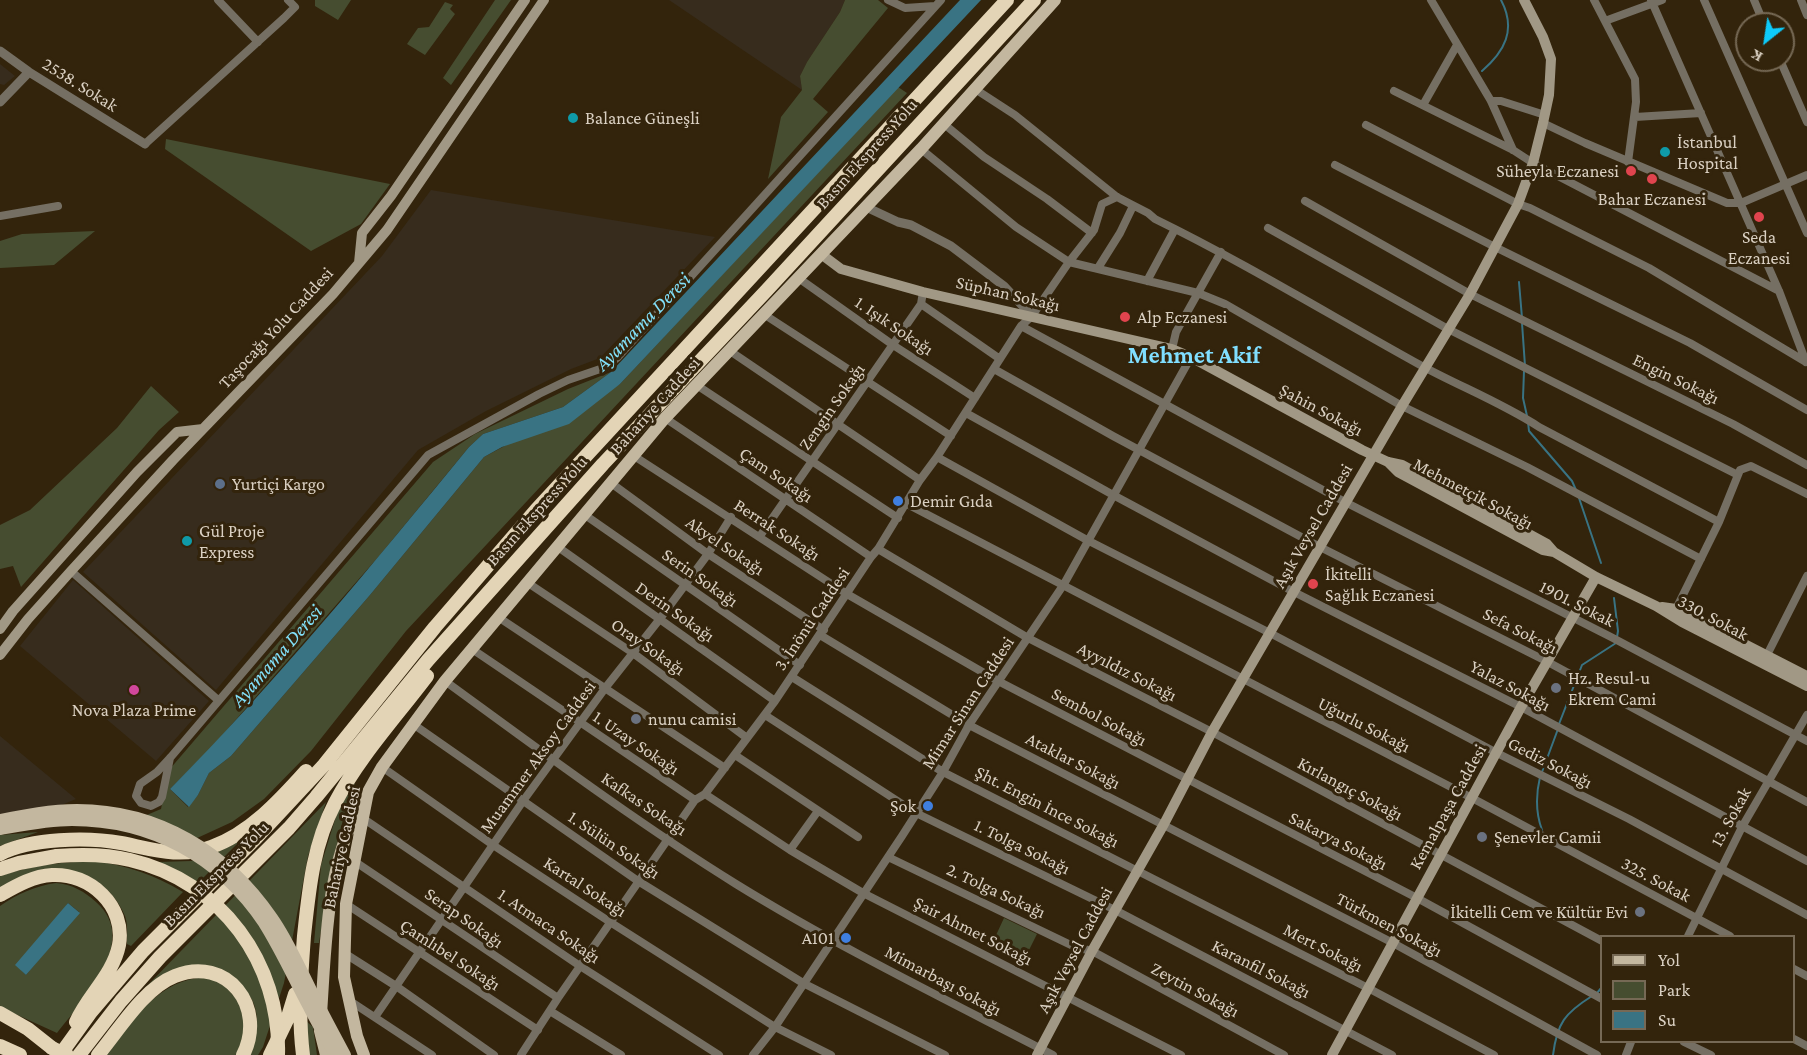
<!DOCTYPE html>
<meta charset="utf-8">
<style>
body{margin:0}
#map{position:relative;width:1807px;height:1055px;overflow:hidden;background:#33240c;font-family:"Crimson Pro",serif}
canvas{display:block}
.legend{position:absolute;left:1600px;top:935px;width:195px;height:108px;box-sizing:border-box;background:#33240c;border:2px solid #766955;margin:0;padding:8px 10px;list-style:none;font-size:18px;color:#dad0c2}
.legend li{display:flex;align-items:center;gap:12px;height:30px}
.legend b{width:30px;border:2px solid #766955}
.north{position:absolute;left:1735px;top:12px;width:60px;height:60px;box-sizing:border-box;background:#33240c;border:2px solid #766955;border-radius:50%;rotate:210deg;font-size:16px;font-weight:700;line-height:24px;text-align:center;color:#dad0c2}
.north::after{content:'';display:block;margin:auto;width:21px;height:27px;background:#0dcafa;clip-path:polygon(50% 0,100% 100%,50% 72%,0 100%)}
</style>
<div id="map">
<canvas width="1807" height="1055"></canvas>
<ul class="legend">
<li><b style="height:8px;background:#c3b79f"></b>Yol</li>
<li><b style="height:16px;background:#464d30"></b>Park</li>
<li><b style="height:16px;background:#397383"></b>Su</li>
</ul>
<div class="north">K</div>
</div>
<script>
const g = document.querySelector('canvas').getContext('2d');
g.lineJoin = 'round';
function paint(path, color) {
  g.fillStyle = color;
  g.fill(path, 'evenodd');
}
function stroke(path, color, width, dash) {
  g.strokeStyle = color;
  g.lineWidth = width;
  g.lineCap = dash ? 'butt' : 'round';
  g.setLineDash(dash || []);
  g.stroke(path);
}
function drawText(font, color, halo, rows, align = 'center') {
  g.font = font + ' "Crimson Pro",serif';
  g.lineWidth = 6;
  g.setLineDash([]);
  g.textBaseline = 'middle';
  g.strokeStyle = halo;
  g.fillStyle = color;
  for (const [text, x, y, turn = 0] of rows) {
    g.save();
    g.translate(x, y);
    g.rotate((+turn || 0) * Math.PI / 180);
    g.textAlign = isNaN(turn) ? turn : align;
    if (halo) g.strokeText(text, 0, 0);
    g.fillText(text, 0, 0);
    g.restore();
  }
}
paint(new Path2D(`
 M669,0H845L840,12L807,62L800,76L802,90Z
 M0,64L15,76L4,85L0,84Z
 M431,190L715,237L600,358L571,369L486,411L418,450L216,690L83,572L382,256Z
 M73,580L209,701L156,761L20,646Z
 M0,736L76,799L59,806L0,816Z`), '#372c1d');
paint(new Path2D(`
 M315,0H351L338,20L315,6Z
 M495,0H511L451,85L443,78Z
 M845,0H878L888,8L813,99L828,112L768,179L781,117L802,90L800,76L807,62L840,12Z
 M445,2L453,5L450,9L455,14L425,55L407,44L418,28L429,27Z
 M898,87L907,93L406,631L311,751L264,799L232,822L195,839L142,817L161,809L169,770L433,462L475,434L568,389L611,372L563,407L483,434L469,447L379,556L212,747L170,789L188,807L198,795L209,773L231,756L370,595L484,457L620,384Z
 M166,139L390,184L361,224L311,251L165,149Z
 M95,231L54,265L0,268V241L22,234Z
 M151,386L179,412L159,430L21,587L13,566L0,569V525L30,510L117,428Z
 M354,783L357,789L343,820L331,867L319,943H314L321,865L338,810Z
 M326,802L308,856L284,983L263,1047L258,1055H249C258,1037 262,1009 247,993C238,983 223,976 212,968L145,992L144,989Z
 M38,832L0,846V835Z
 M240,841L198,883L157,862L191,861L211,855Z
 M95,861C128,866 155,875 183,892L131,946L127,944C127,935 128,924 125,916C111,882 75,862 38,872C25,875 12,883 0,888V876C32,865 62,862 95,861Z
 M56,883C72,884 85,892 96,902C141,941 82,1001 57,1033L0,1007V906C17,894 35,886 56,883ZM68,903L79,912L26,975L21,970Z
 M1004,918L1037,934L1023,962L991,946Z
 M208,977C242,991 254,1023 236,1055H103C133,1021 158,978 208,977Z
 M305,1020L313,1027L317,1055H309Z`), '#464d30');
paint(new Path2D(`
 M960,0H981L620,384L569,424L502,447L484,457L370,595L231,756L209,773L198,795L189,807L170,789C276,682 373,564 469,447L483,434L563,407L611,372Z
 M68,903L80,913L26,975L15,965Z`), '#397383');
stroke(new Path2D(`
 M1482,71C1504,52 1517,30 1501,0
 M1519,282L1522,318
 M1522,323L1525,366
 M1524,371L1523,398L1527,416
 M1528,422L1529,431L1572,481L1576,490
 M1579,498L1601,563
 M1559,724L1582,665L1616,643L1618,631L1614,598
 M1542,772L1558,729
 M1540,777C1536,794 1536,814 1542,830
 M1597,993L1602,987
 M1553,1055C1557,1023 1565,1013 1592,996`), '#397383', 2);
stroke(new Path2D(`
 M218,0L258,42
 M888,0L905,8L935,6
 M1431,0L1491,101L1513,150
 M1594,0L1635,79L1636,102L1628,162
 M1651,0L1779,291L1806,362
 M1704,0L1807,233
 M1754,0L1764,24
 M1801,0L1807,15
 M1605,21L1662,0
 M1780,60L1807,122
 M975,89L1015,115L1117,197L1148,213L1155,219C1247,264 1333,317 1422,366C1461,387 1502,403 1539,427L1719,522
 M1394,91L1513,150L1533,163L1779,291
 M1491,101H1501L1545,115
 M1423,105L1457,45
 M1635,117L1701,113
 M1543,123L1585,143L1727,203H1741L1807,175
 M944,124L984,157L1047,199L1092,233
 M1366,125L1518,204L1530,208L1649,268L1806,362
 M145,144L284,18L295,7L288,0
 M921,149L1016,227L1069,262L1198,293L1225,304L1402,406L1527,467L1701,559
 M1335,165L1495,247L1690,343L1807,410
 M1305,201L1470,294L1733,424L1807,465
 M0,216L58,206
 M1268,228L1448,329L1738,475
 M1098,268L1120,233L1133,206
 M797,277L893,345L975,398
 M1147,281L1175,229
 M921,304L1000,359
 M765,315L951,436
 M1021,326L1345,502L1611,637L1807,741
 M1172,349L1176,332L1221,252
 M730,351L920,480
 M994,369L1113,436L1320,547L1546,661L1807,802
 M695,384L898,518
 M966,413L1115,496L1294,592L1521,707L1807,861
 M665,418L871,557
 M634,456L847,594L998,681L1417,898L1602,999
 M937,457L1087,540L1270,633L1497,753L1629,819L1807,915
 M611,483L708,554L824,630
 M907,504L1472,798L1730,936
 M585,515L800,665
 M760,536L921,304L923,292
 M558,547L775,701
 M878,549L1028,638L1212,732L1602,941
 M71,571L218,700
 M528,583L633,653L747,738
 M1676,609L1719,522L1740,470L1751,466L1807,494
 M498,617L725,768
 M820,635L969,725L1393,943L1597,1055
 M472,649L695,800
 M1767,655L1807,576
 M792,677L943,772L1368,988L1494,1055
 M445,681C541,751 636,822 736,884C838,947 947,1000 1053,1055
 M765,715L916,813L1115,910L1392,1055
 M413,724L638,881L803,983L945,1055
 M735,755L858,837
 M170,758L162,797L159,802L151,806L141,803L136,796L140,784L157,772L170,758L428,455L539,394L568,380L606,367L617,358L941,0
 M382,767L493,845L610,922L775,1027L831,1055
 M705,794L790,850L863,893L1181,1055
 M364,819L580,966L719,1055
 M790,850L818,811
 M888,857L1075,947L1092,951L1284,1055
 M354,861L558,998
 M346,904L538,1030
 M1688,936L1742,827L1807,715
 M344,953L396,986L494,1055
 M1794,969L1807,976
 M350,1001L432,1055
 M550,1011L621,1055
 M375,1017L523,801L606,687L659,620L708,554L731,517
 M1794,1039L1807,1046
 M1684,1042L1711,1055
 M521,1055L558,998L695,800L705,794L775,701L871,557L878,549L920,480L937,457L1021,326L1032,316L1069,262L1094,230L1102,204L1117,197
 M753,1055L775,1027L902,836L943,772L969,725L1064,584L1191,357
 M1626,1055L1631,1042`), '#756f63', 8);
stroke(new Path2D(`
 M0,51L29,72L145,144
 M0,102L29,72
 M866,207L898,222L911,225L951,246L1004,286L1032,316`), '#756f63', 9);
stroke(new Path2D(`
 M821,254L841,269L923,292L1172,349L1191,357L1362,450L1388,462L1402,465L1547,544L1554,552
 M359,263L362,233L391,196L525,0
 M1388,462L1398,472L1543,550L1554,552L1596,577L1656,606L1682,622L1807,686
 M1662,607L1676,609L1807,676
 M0,629L13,611L137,472L177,432L203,429
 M0,655L28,619L71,571L173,460L333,294L387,230L544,0
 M1037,1055L1092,951L1164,824L1212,732L1402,406L1470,294L1518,204L1533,163L1543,123L1549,95L1551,59L1543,37L1524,0
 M1332,1055L1521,707L1596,577`), '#a19885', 10);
stroke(new Path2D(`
 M321,1014C326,943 326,856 366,796
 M320,1031L326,1055
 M364,1055L357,1036L344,977L346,904L368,792L382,767L445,681L665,418L921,149L1055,0`), '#c3b79f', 12);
stroke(new Path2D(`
 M0,854C30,838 88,837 121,843C152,849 180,859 211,847C249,834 280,800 306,771
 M0,869L19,863L57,856
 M0,895C16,886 33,876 52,875C90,873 126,906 119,945C113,975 88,995 76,1022
 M0,1013L28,1029L52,1048
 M0,1046L20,1055
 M60,1055L91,1012L143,951L257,837L324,765L435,627L536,510L1007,0
 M79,1055L121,1001L160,957L289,828L316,797L428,660L603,464L766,291L1034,0
 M98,1055C119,1030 144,988 175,976C227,955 267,1007 243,1055
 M270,1055L287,1020L295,994
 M303,1055C298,1015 301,976 304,936C309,889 313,845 335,803C359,757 396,717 427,676`), '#e3d4b6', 14);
stroke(new Path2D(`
 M0,820C25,815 51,810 77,810C158,810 227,852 272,918C286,938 296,960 307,982C319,1007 332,1031 345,1055
 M0,829C23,825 48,820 72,820C151,820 220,857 264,923C281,950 294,979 309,1007C317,1023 327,1039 335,1055`), '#c3b79f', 12);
stroke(new Path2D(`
 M57,856C82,854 106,854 130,860C221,881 281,963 278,1055
 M52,1048L67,1055`), '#e3d4b6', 14);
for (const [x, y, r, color] of [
 [573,118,6,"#0f9aa8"],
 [1665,152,6,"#0f9aa8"],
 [1631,171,6,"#e0444e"],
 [1652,179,6,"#e0444e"],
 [1759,217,6,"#e0444e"],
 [1125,317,6,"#e0444e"],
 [220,484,6,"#5c6f8a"],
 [898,501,6,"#3f7fe0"],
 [187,541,6,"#0f9aa8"],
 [1313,584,6,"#e0444e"],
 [1556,688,6,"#6b7280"],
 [134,690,6,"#d1479c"],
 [636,719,6,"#6b7280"],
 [928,806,6,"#3f7fe0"],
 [1482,837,6,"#6b7280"],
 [1640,912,6,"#6b7280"],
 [846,938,6,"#3f7fe0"]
]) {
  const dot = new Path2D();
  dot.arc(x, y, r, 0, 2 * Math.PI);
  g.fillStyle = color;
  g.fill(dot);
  stroke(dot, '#33240c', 2);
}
drawText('18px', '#dad0c2', '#33240c', [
 ["2538. Sokak",80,85,32],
 ["Basın Ekspress Yolu",867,154,-48],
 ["Süphan Sokağı",1008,294,13],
 ["1. Işık Sokağı",894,326,34],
 ["Taşocağı Yolu Caddesi",276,328,-47],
 ["Engin Sokağı",1676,379,26],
 ["Bahariye Caddesi",655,406,-48],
 ["Zengin Sokağı",832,407,-55],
 ["Şahin Sokağı",1321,410,28],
 ["Çam Sokağı",776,475,34],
 ["Mehmetçik Sokağı",1473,494,28],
 ["Basın Ekspress Yolu",537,511,-48],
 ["Aşık Veysel Caddesi",1313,526,-60],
 ["Berrak Sokağı",777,530,33],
 ["Akyel Sokağı",725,546,34],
 ["Serin Sokağı",700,578,35],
 ["1901. Sokak",1577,604,27],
 ["Derin Sokağı",675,612,35],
 ["330. Sokak",1713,618,28],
 ["3. İnönü Caddesi",812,619,-56],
 ["Sefa Sokağı",1520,631,27],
 ["Oray Sokağı",648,647,35],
 ["Ayyıldız Sokağı",1127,672,27],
 ["Yalaz Sokağı",1510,686,28],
 ["Mimar Sinan Caddesi",968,703,-57],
 ["Sembol Sokağı",1099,717,28],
 ["Uğurlu Sokağı",1364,725,27],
 ["1. Uzay Sokağı",636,743,34],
 ["Muammer Aksoy Caddesi",538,757,-54],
 ["Ataklar Sokağı",1073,761,27],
 ["Gediz Sokağı",1550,763,27],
 ["Kırlangıç Sokağı",1350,789,28],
 ["Kafkas Sokağı",644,804,34],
 ["Şht. Engin İnce Sokağı",1047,807,27],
 ["Kemalpaşa Caddesi",1448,807,-61],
 ["13. Sokak",1731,817,-61],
 ["Sakarya Sokağı",1338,841,27],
 ["1. Sülün Sokağı",614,845,34],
 ["Bahariye Caddesi",342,847,-78],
 ["1. Tolga Sokağı",1022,847,26],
 ["Basın Ekspress Yolu",216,874,-45],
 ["325. Sokak",1656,880,28],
 ["Kartal Sokağı",585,887,33],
 ["2. Tolga Sokağı",996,891,25],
 ["Serap Sokağı",464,918,35],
 ["Türkmen Sokağı",1389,925,28],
 ["1. Atmaca Sokağı",549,926,34],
 ["Şair Ahmet Sokağı",973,931,27],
 ["Mert Sokağı",1323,948,27],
 ["Aşık Veysel Caddesi",1075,950,-62],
 ["Çamlıbel Sokağı",450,955,33],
 ["Karanfil Sokağı",1261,969,27],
 ["Mimarbaşı Sokağı",943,981,28],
 ["Zeytin Sokağı",1195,990,28]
]);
drawText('18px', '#dad0c2', '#33240c', [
 ["Balance Güneşli",585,118],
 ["İstanbul",1677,142],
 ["Hospital",1677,163],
 ["Süheyla Eczanesi",1619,171,"right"],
 ["Bahar Eczanesi",1652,199,"center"],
 ["Seda",1759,237,"center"],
 ["Eczanesi",1759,258,"center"],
 ["Alp Eczanesi",1137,317],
 ["Yurtiçi Kargo",232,484],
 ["Demir Gıda",910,501],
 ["Gül Proje",199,531],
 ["Express",199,552],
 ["İkitelli",1325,574],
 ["Sağlık Eczanesi",1325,595],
 ["Hz. Resul-u",1568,678],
 ["Ekrem Cami",1568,699],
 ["Nova Plaza Prime",134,710,"center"],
 ["nunu camisi",648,719],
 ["Şok",916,806,"right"],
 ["Şenevler Camii",1494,837],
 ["İkitelli Cem ve Kültür Evi",1628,912,"right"],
 ["A101",834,938,"right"]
], 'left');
drawText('italic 20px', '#82e0f9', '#33240c', [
 ["Ayamama Deresi",643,322,-46],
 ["Ayamama Deresi",277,656,-49]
]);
drawText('bold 24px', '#80deff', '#33240c', [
 ["Mehmet Akif",1194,356]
]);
</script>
